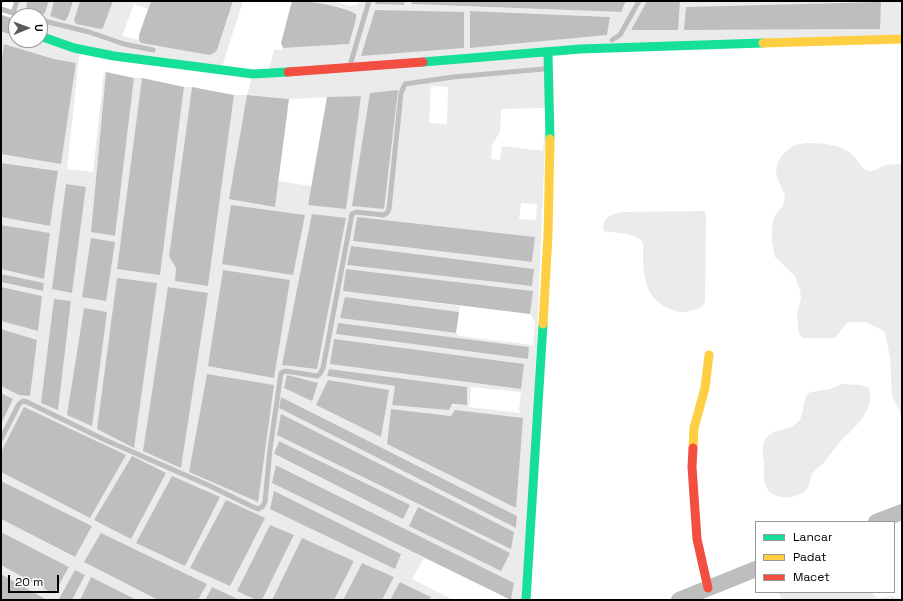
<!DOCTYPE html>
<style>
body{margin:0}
#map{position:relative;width:903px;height:601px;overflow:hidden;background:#fff;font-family:"Space Grotesk",sans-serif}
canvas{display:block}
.frame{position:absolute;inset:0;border:2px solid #000;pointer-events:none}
.legend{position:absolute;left:755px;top:521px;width:140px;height:72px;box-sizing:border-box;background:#fff;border:1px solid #999;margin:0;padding:5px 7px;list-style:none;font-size:12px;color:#000}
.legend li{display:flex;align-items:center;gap:8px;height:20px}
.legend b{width:20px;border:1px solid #999}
.north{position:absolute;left:8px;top:8px;width:40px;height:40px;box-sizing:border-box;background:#fff;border:1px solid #999;border-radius:50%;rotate:89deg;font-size:11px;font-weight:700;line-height:16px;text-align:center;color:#000}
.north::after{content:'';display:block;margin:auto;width:14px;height:18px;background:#595959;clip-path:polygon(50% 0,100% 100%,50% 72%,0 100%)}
.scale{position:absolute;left:8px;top:575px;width:51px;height:18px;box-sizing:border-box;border:2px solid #000;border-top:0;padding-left:5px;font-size:12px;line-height:14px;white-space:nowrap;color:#000;-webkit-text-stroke:3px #fff;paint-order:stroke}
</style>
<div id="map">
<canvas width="903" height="601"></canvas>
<div class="frame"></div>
<ul class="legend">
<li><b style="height:5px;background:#16e098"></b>Lancar</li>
<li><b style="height:5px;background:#ffcf43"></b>Padat</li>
<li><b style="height:5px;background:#f24e42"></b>Macet</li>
</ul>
<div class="north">U</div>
<div class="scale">20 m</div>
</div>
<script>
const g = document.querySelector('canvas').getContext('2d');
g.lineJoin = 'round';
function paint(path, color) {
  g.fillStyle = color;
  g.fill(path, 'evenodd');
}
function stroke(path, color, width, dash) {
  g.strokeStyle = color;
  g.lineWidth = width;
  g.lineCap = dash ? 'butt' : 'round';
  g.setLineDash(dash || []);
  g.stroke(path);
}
paint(new Path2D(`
 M17,1H28L26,6L29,12L40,15L45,13L49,1H54L50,14H69L73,1H80L74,20L104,25L113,1H151L148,9L134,4L122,36L139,40L141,43L209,55L217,50L233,1H243L221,70L80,49L67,169L93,172L104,71L106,72L91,232L115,236L134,78H142L117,269L160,274L184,87H192L169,256L176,268L208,286L234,95H247L253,74L268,73L274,50H280L283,48L349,44L356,14L348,11L308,1H334L350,6L358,4V1H376L375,4L404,5L405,1H411V4L621,12L626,1H647L631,30H677L680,1H902V35L549,47L526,600H511L514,583L277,465L272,483L424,558L412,579L453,600H430L431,597L401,582L390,600H382L394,577L362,563L343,600H334L354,561L302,538L272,600H262L294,536L270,525L237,591L256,600H240L212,587L205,600H198L207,584L84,562L158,600H137L91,577L80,600H72L85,575L59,599L61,600H47L1,574V565L54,594L69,567L1,532V519L74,557L92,526L1,481V472L90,518L25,407L1,452V424L13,399L1,393V386L19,395L37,340L1,329V321L38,331L42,296L1,287V282L42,291L44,284L1,274V269L44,279L50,234L1,225V217L50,226L58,171L1,163V154L61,163L76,63L54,59L5,44L1,66V23L16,28V40H40V16H23L13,13ZM686,7L880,29L685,30ZM471,11L610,17L607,35L470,48ZM431,86L448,87L447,124L429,123ZM247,95L289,99L361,96L308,205L311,186L278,181L275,206ZM546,108L543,151L502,146L500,160L491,159L492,145L500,132L501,109ZM67,184L86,188L72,292ZM521,203L537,204L536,220L519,219ZM357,218L535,237L532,262L353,241ZM351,246L533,269L532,285L347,265ZM346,269L533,291L530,314L535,321L533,345L459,336L456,333L341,318L345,297L459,312L460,306L344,291ZM168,287L208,294L181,468ZM54,299L71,302L58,410ZM338,324L529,347L528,359L336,334ZM329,369L467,387V405L392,404L395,386L328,376ZM207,374L258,502L190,472ZM471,387L521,392L519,410L520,413L469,407ZM281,397L517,516L516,528L279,408ZM391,409L451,416L516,508L387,444ZM279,441L410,505L403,519L274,455Z
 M805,143C821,143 841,144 853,155C858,160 861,169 868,171C875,172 880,167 886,165C891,164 897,164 902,164V416L892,396L890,357L885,333L882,330L865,322H851L846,324L835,338H803L799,334L797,314L801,299L800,290L795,276L775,257L772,242V228L774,217L783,206L785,196L776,175L777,164L783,154L794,145Z
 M704,211L706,215V223L705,301L703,306C691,313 680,314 668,308C646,298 644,279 643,257C643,250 645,244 640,239C633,233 614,233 604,231C601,219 611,214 621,212Z
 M841,384L861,385L869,388C875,410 857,425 843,439C836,445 832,453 826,460C822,465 817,468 813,473C809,479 811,487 804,492C794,499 773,501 766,487C763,480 764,471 764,463C763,457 762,448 764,442C770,428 786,431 795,425C805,418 802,404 807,394L811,392L830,389Z
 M778,592H873L875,597C886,600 889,592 902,600H782Z`), '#ebebeb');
paint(new Path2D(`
 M28,1H49L45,13L40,15L29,12L26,6Z
 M54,1H73L69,14L65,21L50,16Z
 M80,1H113L103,28L101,29L76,24L74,20Z
 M151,1H233L217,50L214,53L209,55L141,43L139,40V35Z
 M292,1C312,1 338,5 356,14V19L349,44L283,48L281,43Z
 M376,1H405L404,5L375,4Z
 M412,1H626L621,12L411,4Z
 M647,1H680L678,30H631Z
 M881,2L880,29L684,30L686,7Z
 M375,10L464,12V48L361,56Z
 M470,11L610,17L607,35L470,48Z
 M4,44L54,59L76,63L61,164L1,154V66Z
 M106,72L134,78L115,236L91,232Z
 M142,78L184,87L160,275L117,269Z
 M192,87L234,95L208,286L175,281L176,268L169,256Z
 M398,90L384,209L352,206L370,93Z
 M247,95L289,99L275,207L229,199Z
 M361,96L346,209L308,205L327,97Z
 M1,163L58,171L50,226L1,217Z
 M66,184L86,187L72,293L52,289Z
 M231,205L305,215L293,275L222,264Z
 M312,214L346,218L317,369L282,365Z
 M357,217L535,237L532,262L353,241Z
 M1,225L50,233L44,279L1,269Z
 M91,238L115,242L106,301L82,297Z
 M351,246L534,269L532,286L347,265Z
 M346,269L533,291L530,314L343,291Z
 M223,270L290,280L274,378L208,366Z
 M1,274L44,283L43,291L1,282Z
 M117,278L157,283L134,448L97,429Z
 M1,287L42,296L38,331L1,321Z
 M168,287L208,293L181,468L143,451Z
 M345,297L459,312L456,333L340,318Z
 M54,299L71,301L58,410L41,403Z
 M84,308L107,312L92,426L67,415Z
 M338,323L529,347L528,359L336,334Z
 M1,329L37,340L30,396L19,395L1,386Z
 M334,339L524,364L521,389L330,364Z
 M329,369L467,387V405L452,404L449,410L392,405L395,386L327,376Z
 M207,374L274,385L258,502L189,472Z
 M287,375L318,383L312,401L284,388Z
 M328,380L389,390L381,437L316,405Z
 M1,393L13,399L1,424Z
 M281,397L517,516L516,528L279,408Z
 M24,407L126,455L90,518L1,472V452Z
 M391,409L451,416L455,410L523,418L516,508L387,444Z
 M281,414L514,532L511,549L277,435Z
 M279,441L410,505L403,519L274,454Z
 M132,456L166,473L131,539L94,520Z
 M276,465L514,583L511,600L272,483Z
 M172,476L220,497L185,566L136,543Z
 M1,481L92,526L75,557L1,519Z
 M274,491L401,554L395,569L270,509Z
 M226,500L265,518L230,586L190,568Z
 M418,507L510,553L501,571L409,526Z
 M270,525L294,535L262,600H256L237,591Z
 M1,532L69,567L54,594L1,565Z
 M101,533L207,584L198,600H158L84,562Z
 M302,538L354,561L334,600H272Z
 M362,563L394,577L382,600H343Z
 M75,570L85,575L72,600L59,599Z
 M1,574L47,600H1Z
 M91,577L137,600H80Z
 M400,582L431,597L430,600H390Z
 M212,587L240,600H205Z`), '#bebebe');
stroke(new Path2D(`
 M1,9L23,16
 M13,13L17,1
 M40,20L89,32L124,44L153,50
 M612,40L620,35L639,1
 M351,62L369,1
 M1,439L19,404L23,401L27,402L103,439L210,486L251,506L258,509L262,507L265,502L270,449L281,373L285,371L317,376L320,374L323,368L352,214L356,212L383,215L387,213L389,209L401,93L405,84L453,77L544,69`), '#bebebe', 5);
stroke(new Path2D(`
 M1,23L16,28
 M876,522L902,512
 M679,600L756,569`), '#bebebe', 16);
stroke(new Path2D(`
 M40,36L74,48L114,56L253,74L288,72
 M548,52L550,139
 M423,62L580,49L763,43
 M526,600L543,324`), '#16e098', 9);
stroke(new Path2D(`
 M763,43L902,39
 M543,324L548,235L550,139
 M693,448L694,428L705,388L709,355`), '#ffcf43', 9);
stroke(new Path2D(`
 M288,72L423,62
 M693,448L692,467L697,539L708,588`), '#f24e42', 9);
</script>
